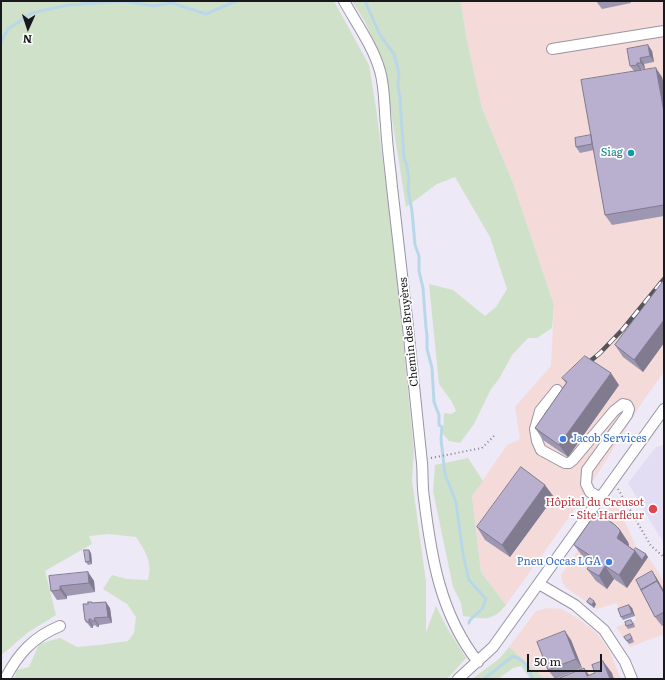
<!DOCTYPE html>
<meta charset="utf-8">
<style>
body{margin:0}
#map{position:relative;width:665px;height:680px;overflow:hidden;background:#ede9f7;font-family:Literata,serif}
canvas{display:block}
.frame{position:absolute;inset:0;border:2px solid #19181d;pointer-events:none}
.north{position:absolute;left:8px;top:8px;width:40px;height:40px;-webkit-text-stroke:3px #fff;paint-order:stroke;rotate:183deg;font-size:11px;font-weight:700;line-height:16px;text-align:center;color:#19181d}
.north::after{content:'';display:block;margin:auto;width:14px;height:18px;background:#19181d;clip-path:polygon(50% 0,100% 100%,50% 72%,0 100%)}
.scale{position:absolute;left:527px;top:654px;width:75px;height:18px;box-sizing:border-box;border:2px solid #19181d;border-top:0;padding-left:5px;font-size:12px;line-height:14px;white-space:nowrap;color:#19181d;-webkit-text-stroke:3px #fff;paint-order:stroke}
</style>
<div id="map">
<canvas width="665" height="680"></canvas>
<div class="frame"></div>
<div class="north">N</div>
<div class="scale">50 m</div>
</div>
<script>
const g = document.querySelector('canvas').getContext('2d');
g.lineJoin = 'round';
function paint(path, color) {
  g.fillStyle = color;
  g.fill(path, 'evenodd');
}
function stroke(path, color, width, dash) {
  g.strokeStyle = color;
  g.lineWidth = width;
  g.lineCap = dash ? 'butt' : 'round';
  g.setLineDash(dash || []);
  g.stroke(path);
}
function drawText(font, color, halo, rows, align = 'center') {
  g.font = font + ' Literata,serif';
  g.lineWidth = 3.5;
  g.setLineDash([]);
  g.textBaseline = 'middle';
  g.strokeStyle = halo;
  g.fillStyle = color;
  for (const [text, x, y, turn = 0] of rows) {
    g.save();
    g.translate(x, y);
    g.rotate((+turn || 0) * Math.PI / 180);
    g.textAlign = isNaN(turn) ? turn : align;
    if (halo) g.strokeText(text, 0, 0);
    g.fillText(text, 0, 0);
    g.restore();
  }
}
paint(new Path2D(`
 M461,1H664V372L643,401L580,502L506,605L481,572L472,496L507,445L520,439L515,407L551,366L554,305L513,183L482,108L466,36Z
 M614,498L638,551L648,557L655,567L664,582V634L630,647L616,627L636,620L635,616L623,620L617,603L597,609L566,588L562,581L561,575Z
 M547,608L562,609L579,619L598,634L610,652L621,679H545L509,647L536,611Z`), '#f5dada');
paint(new Path2D(`
 M664,445V542L658,534L628,483L656,447Z`), '#e3ddf3');
paint(new Path2D(`
 M1,1H334L369,65L376,108L393,239L414,451L412,480L426,582V632L436,606L446,626L466,658L447,679H14L17,670L29,667L39,644L60,638L77,647L98,645L128,641L134,633L136,617L127,604L103,589L112,575L127,579L148,580C153,562 145,551 136,537L109,534L89,536L92,544L45,571L56,615L27,633L10,648L1,655Z
 M352,1H461L466,36L482,108L513,183L554,305L552,328L537,338H528L512,355L499,379L491,389L474,424L460,443L449,441L443,434L444,413L451,414L456,411L452,402L439,384L429,284L453,290L485,316L496,307L507,289L490,237L455,177L437,184L406,207L383,61L364,20Z
 M468,458L483,481L472,496L481,572L506,605C493,622 483,619 463,616L461,603L453,587L433,491L435,465Z
 M509,647L545,679H530L521,666L513,668L498,679H472L500,658Z`), '#d0e1ca');
stroke(new Path2D(`
 M365,1L380,35L394,54L399,73L398,85L400,99L404,158L407,166L409,179L408,189L412,211L415,245L419,256V271L423,288L426,328L427,335V349L432,368L434,402L439,415V425L442,427L441,439L445,474L456,502L463,554L469,580L486,599L482,609L470,620L469,623
 M1,42L8,29L32,13L68,5L126,1L153,6L172,3L206,14L236,1
 M484,679L513,656C525,660 529,668 533,679`), '#b8d8ea', 3);
const minor = new Path2D(`
 M344,1C356,23 373,46 380,71C385,88 384,107 386,125C387,146 390,166 392,187C403,279 413,371 422,463C423,475 422,486 424,498C431,556 440,614 478,662
 M552,49L664,31
 M557,390L540,411L535,429L537,441L541,450L565,463H569L573,460L614,411L623,404L627,405L629,409L627,415L587,470L586,484L590,492L601,498
 M539,584L575,605L604,630L625,662L632,679
 M5,679C18,654 33,637 60,626
 M458,679L493,647L664,409`);
stroke(minor, '#9995a2', 12);
stroke(new Path2D(`
 M431,458L482,448L496,434
 M618,489L651,546L664,557`), '#83808a', 2, [1, 3]);
stroke(minor, '#fff', 10);
const rail = new Path2D(`
 M582,368L600,353L623,329L664,279`);
stroke(rail, '#57555c', 4.5);
stroke(rail, '#fff', 3, [9]);
paint(new Path2D(`
 M596,1H630L631,3L602,9Z
 M648,45L652,51L654,62L644,64L645,69H641V70L662,77L664,86V216L612,225L605,215L594,150L580,153L576,147L591,135L634,71L630,66Z
 M664,280V343L643,372L623,357L615,345Z
 M562,378L619,385L568,457L543,440L535,428L566,383Z
 M554,497L510,557L485,540L477,527Z
 M620,530L628,542L629,545L628,546L634,550L648,557L627,588L614,579L607,589L596,581L587,569L591,563L583,557L574,545Z
 M91,553L92,564L88,565L86,562Z
 M88,572L94,581L95,592L67,596V599L57,600L51,591Z
 M656,577L664,591V625L662,626L655,617L641,590Z
 M587,602L596,604L594,608L590,605Z
 M93,603L110,608L112,623L99,625V627H97L95,625L93,626V628H91L85,620Z
 M629,605L632,608L635,616L623,620L621,617Z
 M634,623L635,627L628,629L626,626Z
 M624,637H632L634,642L629,644Z
 M571,640L582,668L555,679L548,670Z`), '#9e97b1');
paint(new Path2D(`
 M648,45L652,51L654,62L650,56Z
 M640,58L644,64L645,69L641,63Z
 M637,63L641,69V71L637,65Z
 M656,68L662,77L664,86V112Z
 M664,320V343L643,372L634,360Z
 M611,373L619,385L568,457L559,445Z
 M545,485L554,497L510,557L502,545Z
 M620,530L628,542L629,545L625,550L617,538Z
 M89,550L91,553L92,564L90,561Z
 M635,551L646,554L648,557L627,588L619,575Z
 M605,566L614,579L607,589L599,576Z
 M652,571L656,577L664,591V593Z
 M88,572L94,581L95,592L89,583Z
 M60,586L67,596V599L60,590Z
 M594,601L596,604L594,608L592,605Z
 M106,602L110,608L112,623L108,617Z
 M629,605L632,608L635,616L632,613Z
 M94,618L99,625V627L95,621Z
 M89,619L93,626V628L89,622Z
 M565,631L571,640L582,668L576,659Z
 M603,661L612,673L614,679H610Z
 M584,668L592,679L587,676Z`), '#817b90');
const building = new Path2D(`
 M648,45L650,56L640,58L641,63H637V65L630,66L627,49Z
 M656,68L664,112V205L605,215L581,80Z
 M591,135L592,144L576,147L575,138Z
 M664,280V320L634,360L615,345Z
 M585,356L611,373L559,445L535,428L567,382L562,378Z
 M521,467L545,485L502,545L477,527Z
 M597,512L615,525L620,530V532L617,538L635,551L619,575L605,566L599,576L587,569L594,558L574,545Z
 M636,548L646,554L642,560L634,550Z
 M84,550H89L90,561L86,562Z
 M652,571L659,584L657,581L641,590L636,580Z
 M88,572L89,583L60,586V590L51,591L49,576Z
 M657,581L664,593V612L655,617L641,590Z
 M590,598L594,601L592,605L587,602Z
 M88,602H92V603L106,602L108,617L94,618L95,621H92L91,619H89V622H86V620H85L83,604H88Z
 M629,605L632,613L621,617L618,609Z
 M631,620L633,624L626,626L625,622Z
 M565,631L576,659L548,670L537,642Z
 M630,634L632,638L627,641L624,637Z
 M603,661L610,679H557L584,668L587,676L595,673L592,665Z`);
paint(building, '#b8b0ce');
stroke(building, '#817b90', 1);
for (const [x, y, r, color] of [
 [631,153,4,"#0f9aa8"],
 [563,439,4,"#3f7fe0"],
 [653,509,5,"#e0444e"],
 [609,562,4,"#3f7fe0"]
]) {
  const dot = new Path2D();
  dot.arc(x, y, r, 0, 2 * Math.PI);
  g.fillStyle = color;
  g.fill(dot);
  stroke(dot, '#fff', 1.5);
}
drawText('11px', '#0d838f', '#fff', [
 ["Siag",623,153]
], 'right');
drawText('11px', '#19181d', '#fff', [
 ["Chemin des Bruyères",409,332,-96]
]);
drawText('11px', '#366cbe', '#fff', [
 ["Jacob Services",571,439],
 ["Pneu Occas LGA",601,562,"right"]
], 'left');
drawText('11px', '#be3a42', '#fff', [
 ["Hôpital du Creusot",644,503],
 ["- Site Harfleur",644,516]
], 'right');
</script>
